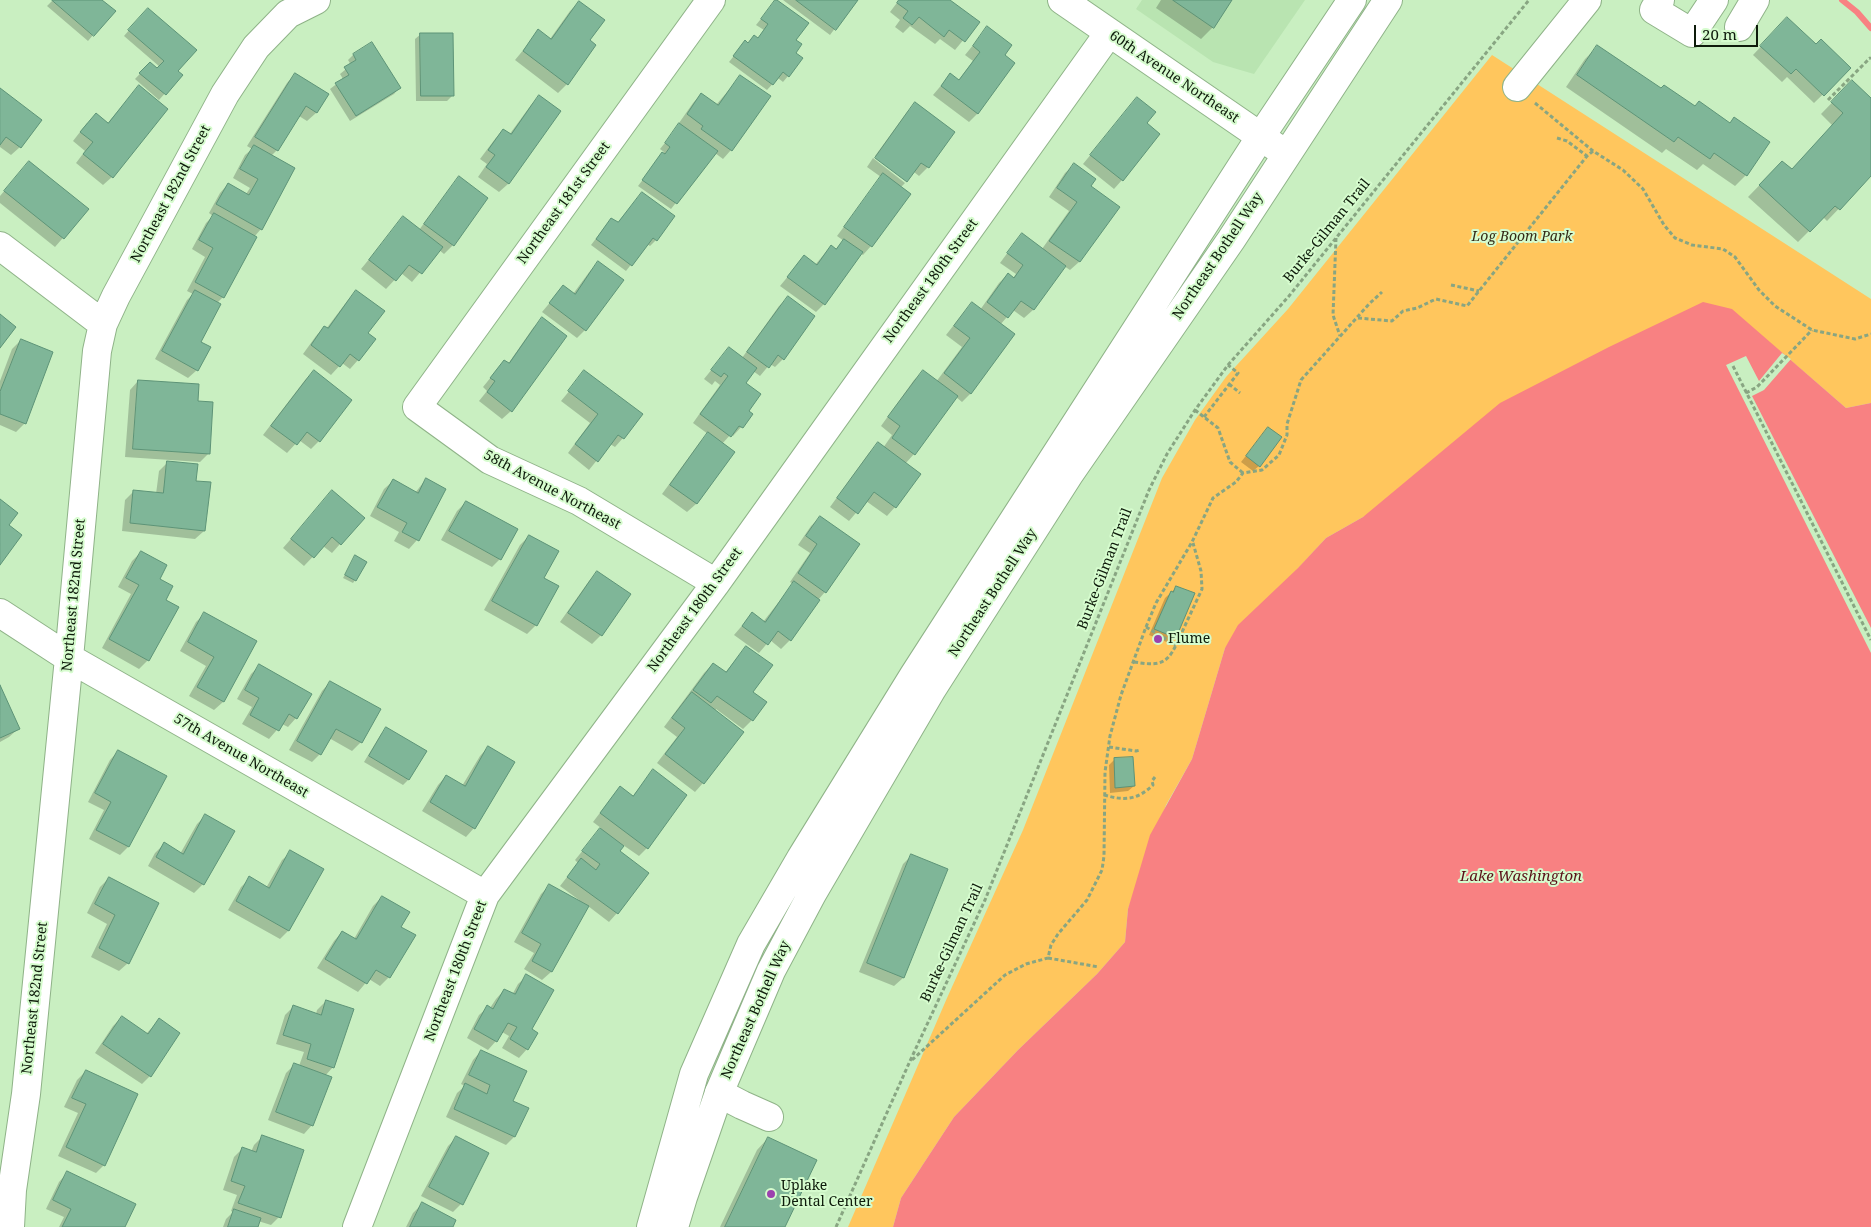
<!DOCTYPE html>
<style>
body{margin:0}
#map{position:relative;width:1871px;height:1227px;overflow:hidden;background:#c9efc1;font-family:"Noto Serif",serif}
canvas{display:block}
.scale{position:absolute;left:1694px;top:25px;width:64px;height:22px;box-sizing:border-box;border:2px solid #0e1b0b;border-top:0;padding-left:6px;font-size:15px;line-height:18px;white-space:nowrap;color:#0e1b0b;-webkit-text-stroke:4px #d6fcce;paint-order:stroke}
</style>
<div id="map">
<canvas width="1871" height="1227"></canvas>
<div class="scale">20 m</div>
</div>
<script>
const g = document.querySelector('canvas').getContext('2d');
g.lineJoin = 'round';
function paint(path, color) {
  g.fillStyle = color;
  g.fill(path, 'evenodd');
}
function stroke(path, color, width, dash) {
  g.strokeStyle = color;
  g.lineWidth = width;
  g.lineCap = dash ? 'butt' : 'round';
  g.setLineDash(dash || []);
  g.stroke(path);
}
function drawText(font, color, halo, rows, align = 'center') {
  g.font = font + ' "Noto Serif",serif';
  g.lineWidth = 4;
  g.setLineDash([]);
  g.textBaseline = 'middle';
  g.strokeStyle = halo;
  g.fillStyle = color;
  for (const [text, x, y, turn = 0] of rows) {
    g.save();
    g.translate(x, y);
    g.rotate((+turn || 0) * Math.PI / 180);
    g.textAlign = isNaN(turn) ? turn : align;
    if (halo) g.strokeText(text, 0, 0);
    g.fillText(text, 0, 0);
    g.restore();
  }
}
paint(new Path2D(`
 M1142,0H1305L1254,74L1213,62L1136,9Z`), '#b9e4b1');
paint(new Path2D(`
 M1492,55L1871,299V403L1846,408L1780,351L1363,517L1326,538L1225,648L1192,759L1166,805L1128,909L1125,942L1097,974L1018,1050L954,1117L901,1198L893,1227H848L947,998L1023,830L1162,478L1195,420L1226,377L1288,309Z`), '#ffc65d');
paint(new Path2D(`
 M1703,302L1732,309L1846,408L1871,403V1227H893L901,1198L954,1117L1018,1050L1097,974L1125,942L1128,909L1150,835L1192,759L1225,648L1238,625L1298,568L1326,538L1363,517L1500,403L1609,347Z`), '#f88182');
paint(new Path2D(`
 M1782,353L1791,359L1764,390L1752,396L1871,628V653L1726,365L1746,356L1759,381Z`), '#c9efc1');
paint(new Path2D(`
 M53,0H100L93,35L88,41L47,6Z
 M776,0L795,40L794,53L788,76L783,82L778,78L767,90L729,62L745,42L748,44L757,39L764,30L756,25Z
 M783,0H856L830,35Z
 M899,0H948L978,22L955,50L940,39L935,44L910,26L903,33L895,27L900,20L890,12Z
 M1161,0H1231L1213,27L1201,39L1156,8Z
 M579,2L589,41L567,84L558,93L515,60L539,31L550,39L570,11Z
 M142,15L176,72L181,75L159,100L135,79L150,63L157,70L160,67L124,36Z
 M1787,19L1816,46L1850,68L1814,103L1787,77L1782,82L1753,55Z
 M987,28L1003,55L978,113L969,122L933,95L950,75L958,81L973,61L965,55Z
 M421,34L452,96L447,101H416L415,39Z
 M371,44L399,88L394,94L350,121L330,89L343,79L340,74L351,65L348,60L353,55Z
 M1597,47L1746,175L1735,186L1703,164L1697,170L1666,149L1662,153L1566,87L1585,59Z
 M295,74L328,95L316,113L307,121L299,116L277,150L271,156L261,229L254,237L223,297L217,303L199,342L197,370L188,378L155,359L187,300L193,294L187,291L205,257L192,249L206,223L213,216L209,213L220,193L228,184L246,194L250,188L233,178L245,155L252,149L247,146L287,83Z
 M740,77L731,150L723,159L715,153L671,209L638,186L664,152L660,149L680,124L679,123L693,103L701,94L716,105Z
 M1852,82L1871,99V175L1827,221L1823,217L1798,242L1748,197L1782,162L1792,170L1833,126L1821,114Z
 M139,87L112,177L103,185L76,163L85,151L73,141L87,123L107,124Z
 M0,89L20,147L11,155L0,147Z
 M539,97L560,111L508,184L499,192L478,177L487,164L480,159L495,139L503,130L509,135L531,105Z
 M1137,98L1145,124L1122,180L1114,189L1083,164Z
 M915,104L953,132L928,167L919,176L914,172L907,180L875,156L907,112Z
 M873,158L905,183L900,188L909,194L871,246L863,255L860,253L824,304L816,312L780,286L804,257L815,265L831,246L835,250L844,241L837,236L881,177L867,167Z
 M1074,165L1089,186L1118,207L1079,262L1070,270L1064,266L1033,310L1024,318L1013,310L1000,325L971,393L962,402L956,397L914,454L905,464L919,475L895,507L887,516L866,501L849,521L830,507L869,453L878,444L883,448L892,435L881,426L914,380L923,372L936,382L962,347L946,335L964,312L972,304L980,310L999,283L1008,274L1013,278L1016,274L1000,263L1014,244L1022,235L1042,249L1069,211L1049,197L1065,173Z
 M21,171L88,209L55,247L0,203V196Z
 M459,178L487,198L453,245L444,254L439,250L412,282L401,273L386,289L361,269L403,218L419,230L451,187Z
 M673,216L656,240L650,246L647,244L626,271L591,245L611,219L618,223Z
 M598,263L585,330L577,338L542,312L563,287L573,294L590,271Z
 M357,291L367,333L358,360L350,369L342,363L331,375L303,354L316,336L324,327L326,329L348,300Z
 M788,298L783,359L775,367L770,364L760,376L753,371L744,383L747,412L752,415L733,436L731,434L722,444L733,452L696,504L687,512L662,494L700,442L708,434L693,423L720,385L715,381L712,385L704,379L729,348L742,358L779,306Z
 M542,319L511,411L502,419L479,401L487,391L483,387L504,361L508,364L533,328Z
 M21,340L25,423L16,432L0,425V381L12,349Z
 M314,371L319,441L311,449L299,440L287,453L263,435L305,380Z
 M585,372L623,438L615,447L610,444L589,470L568,453L590,423L561,401Z
 M138,381L197,402L209,453L200,462L125,457L130,390Z
 M1268,428L1259,466L1253,471L1241,462Z
 M168,462L194,482L204,531L195,539L122,531L125,500L134,491L156,494L159,471Z
 M426,479L417,540L409,549L394,541L399,532L370,516L384,489L393,481L415,493Z
 M324,501L363,518L332,553L323,546L304,566L283,548Z
 M466,502L500,559L492,567L441,540L457,511Z
 M820,517L825,592L818,600L790,640L781,649L770,640L759,653L734,635L752,614L763,622L793,584L790,582L810,553L798,545L811,526Z
 M529,536L542,578L557,587L536,625L527,634L484,610L520,545Z
 M141,552L158,579L164,600L148,660L139,669L102,648L131,594L118,587L132,561Z
 M355,557V580L353,583L343,578Z
 M597,572L629,594L601,635L592,644L560,622L589,581Z
 M1177,587L1193,594L1175,638L1169,643L1149,635L1165,598Z
 M205,613L256,642L223,702L214,710L189,696L206,666L180,651L196,622Z
 M746,647L752,693V720L743,729L716,709L703,783L695,792L657,763L677,737L664,727L704,673L713,664L725,673Z
 M259,666L296,718L288,727L282,724L269,739L242,724L252,707L237,699L251,674Z
 M330,682L361,742L352,751L329,738L320,754L312,762L289,750L322,691Z
 M0,688L18,729L9,737L0,742Z
 M386,729L408,780L403,785L364,762L381,734Z
 M488,747L474,828L466,837L422,811L438,785L446,776L462,786L480,756Z
 M118,751L165,776L128,847L120,855L89,839L104,810L88,802L110,760Z
 M1115,759L1134,786L1128,791L1110,793L1109,765Z
 M653,771L647,848L639,856L623,845L618,851L617,913L609,922L588,906L551,972L542,980L524,969L534,953L514,942L541,894L550,885L578,901L579,900L560,886L578,863L575,860L601,828L593,822L612,797L620,788L632,797Z
 M206,815L203,884L194,893L148,866L155,853L164,844L180,854L197,824Z
 M291,852L288,931L280,939L228,910L241,887L250,878L266,888L282,860Z
 M912,855L947,869L903,978L894,986L859,972L903,864Z
 M109,878L128,963L119,971L91,957L107,924L87,913L100,887Z
 M382,897L400,927L414,935L389,977L380,986L369,979L358,992L317,968L334,941L342,932L354,939L373,906Z
 M527,976L530,1030L527,1049L519,1058L502,1048L509,1036L502,1032L496,1041L488,1050L467,1038L479,1015L488,1007L490,1008L496,999L504,990L512,995L518,984Z
 M326,1001L333,1067L325,1076L312,1125L304,1134L268,1120L286,1073L295,1064L299,1066L304,1052L276,1044L285,1015L293,1007L316,1014L317,1010Z
 M122,1017L146,1034L159,1020L150,1076L142,1084L95,1053L113,1026Z
 M481,1051L512,1101L527,1109L514,1137L506,1145L446,1117L457,1093L465,1086L461,1084L473,1060Z
 M86,1071L104,1165L96,1173L58,1156L78,1113L64,1107L77,1080Z
 M262,1137L279,1217L271,1225L258,1221L256,1227H223L226,1219L233,1212L231,1211L237,1195L223,1190L234,1157L242,1149L251,1152L254,1145Z
 M456,1138L461,1204L453,1212L421,1196L448,1146Z
 M768,1138L783,1227H720L757,1150Z
 M67,1173L124,1227H59L64,1217L46,1209L59,1182Z
 M422,1204L452,1227H406L413,1213Z`), '#0003');
stroke(new Path2D(`
 M1842,0L1857,12L1871,28`), '#f88182', 6);
const building = new Path2D(`
 M52,0H102L116,11L94,36Z
 M775,0H777L809,23L796,40L802,44L796,53L803,58L789,77L783,72L773,85L733,56L745,40L748,43L754,35L758,38L768,24L761,19Z
 M796,0H858L836,30Z
 M899,0H950L980,22L965,42L949,30L944,37L919,17L912,25L903,18L908,11L897,3Z
 M1173,0H1232L1214,28Z
 M579,1L605,20L590,40L596,45L568,85L523,51L538,29L551,39Z
 M148,8L197,50L178,71L183,75L166,95L139,73L150,62L157,68L164,61L128,30Z
 M1787,17L1816,44L1821,39L1851,68L1824,96L1796,69L1791,74L1760,46Z
 M987,26L1012,45L1005,55L1015,63L978,114L941,86L950,73L959,80L980,52L973,46Z
 M420,33H453L454,96H421Z
 M372,42L401,88L356,116L335,83L349,75L344,67L356,60L353,54Z
 M1597,45L1661,88L1664,85L1695,106L1699,101L1730,123L1734,117L1770,142L1747,176L1714,153L1710,159L1678,137L1674,142L1577,75Z
 M295,73L329,94L317,113L306,106L278,151L255,137Z
 M740,75L771,96L732,151L701,129L703,126L687,114L701,93L718,105Z
 M1852,80L1871,98V176L1840,210L1835,206L1810,232L1759,185L1782,161L1792,169L1843,113L1831,102Z
 M139,85L168,109L113,178L83,154L93,142L80,132L96,113L108,123Z
 M0,88L42,120L21,148L6,137L0,145Z
 M539,95L561,111L509,184L486,167L495,155L488,150L503,129L511,134Z
 M1137,97L1156,112L1147,123L1160,134L1123,181L1090,155Z
 M915,102L955,132L929,168L921,163L907,182L875,158Z
 M679,123L718,151L677,204L642,180L662,152L665,154L670,147L665,143Z
 M254,145L295,168L262,230L216,204L228,183L249,195L258,179L240,169Z
 M29,161L89,209L64,239L4,191Z
 M1074,163L1096,179L1091,186L1120,207L1080,262L1049,241L1077,202L1057,188Z
 M883,173L911,194L872,247L844,227Z
 M459,176L488,198L454,246L424,224Z
 M642,192L675,216L657,241L653,238L632,266L596,239L611,218L618,222Z
 M214,213L257,237L224,298L195,282L213,248L199,240Z
 M403,216L443,247L422,274L409,265L396,281L369,260Z
 M1022,233L1066,266L1034,310L1021,301L1008,318L987,302L1008,273L1014,278L1023,265L1007,253Z
 M844,239L863,252L825,305L787,277L804,255L817,265L831,245L836,249Z
 M598,261L624,280L586,331L549,303L563,285L575,294Z
 M195,290L221,304L201,342L211,347L198,371L162,351Z
 M356,290L385,311L368,333L376,339L359,361L350,354L340,367L311,345L324,326L328,328Z
 M788,296L815,316L784,360L778,355L769,368L747,352Z
 M972,302L1015,334L971,394L944,373L970,338L954,326Z
 M0,314L16,327L0,348Z
 M542,317L567,336L512,412L487,392L495,381L490,378L504,360L509,363Z
 M21,339L53,352L26,424L0,414V392Z
 M729,347L757,368L746,383L761,394L749,411L753,414L743,428L739,426L731,437L700,414L728,376L724,373L721,377L711,370Z
 M314,370L352,400L320,442L307,432L297,445L271,426Z
 M584,370L643,414L624,439L618,435L598,462L575,444L598,414L568,391Z
 M923,370L958,396L915,455L892,438L900,426L888,417Z
 M138,380L199,384L198,401L213,402L210,454L133,449Z
 M1268,427L1282,437L1260,467L1246,456Z
 M708,432L735,452L697,504L670,485Z
 M878,442L921,474L896,508L874,492L858,514L837,498Z
 M167,461L198,464L196,481L211,482L205,531L130,523L133,490L163,493Z
 M426,478L446,489L419,541L402,532L407,523L377,507L393,479L418,493Z
 M332,490L365,518L341,545L332,537L314,558L291,539Z
 M0,499L18,513L9,525L22,535L0,565Z
 M466,501L518,529L501,560L449,531Z
 M820,516L860,544L826,593L798,573L817,544L806,536Z
 M529,535L559,551L544,578L559,586L537,626L492,601Z
 M141,551L167,565L160,579L173,586L166,600L179,607L149,661L109,639L139,585L126,578Z
 M355,555L367,562L356,581L345,575Z
 M597,571L631,594L602,636L568,613Z
 M794,581L820,600L791,641L778,631L768,645L742,626L752,612L765,622Z
 M1176,586L1195,593L1176,638L1154,629L1171,591L1173,592Z
 M204,612L257,641L224,702L197,687L214,657L188,642Z
 M746,646L773,665L753,692L767,702L753,721L717,696L711,703L693,690L713,663L726,672Z
 M259,664L312,694L297,719L289,714L279,731L250,715L259,698L245,690Z
 M330,681L381,709L362,743L336,729L321,755L297,741Z
 M0,685L20,729L0,738Z
 M692,692L744,732L704,784L665,754L685,728L672,718Z
 M386,727L427,751L409,780L369,756Z
 M488,746L515,762L475,829L430,802L446,775L465,786Z
 M118,750L167,776L129,847L96,830L111,802L95,793Z
 M1133,757L1135,786L1115,788L1114,758Z
 M653,769L687,795L648,849L600,813L620,786L633,796Z
 M205,814L235,831L204,885L156,857L164,842L183,854Z
 M600,828L624,846L620,851L649,873L618,914L567,877L581,858L596,870L600,864L582,851Z
 M290,850L324,869L289,931L236,901L249,876L269,888Z
 M911,854L948,869L904,978L867,963Z
 M109,877L159,903L129,964L99,948L115,915L95,904Z
 M549,884L589,906L552,972L532,961L541,944L522,933Z
 M382,896L410,912L401,927L416,935L390,978L376,970L367,984L325,959L342,931L356,939Z
 M526,974L554,990L532,1029L538,1033L528,1050L510,1039L517,1027L508,1023L497,1042L474,1029L487,1005L493,1009L504,989L515,994Z
 M326,1000L354,1009L334,1068L307,1059L311,1044L283,1035L293,1005L321,1015Z
 M122,1016L148,1034L159,1018L180,1033L151,1077L103,1044Z
 M481,1050L527,1071L513,1101L529,1108L515,1137L454,1109L465,1083L487,1094L490,1085L469,1075Z
 M294,1063L332,1077L313,1126L276,1112Z
 M86,1070L138,1094L105,1166L66,1147L86,1104L72,1098Z
 M262,1135L304,1150L281,1218L238,1203L245,1186L231,1181L242,1147L256,1152Z
 M456,1136L489,1153L463,1205L429,1187Z
 M768,1137L817,1160L785,1227H725Z
 M67,1171L136,1204L125,1227H62L71,1209L53,1200Z
 M422,1202L456,1220L453,1227H410Z
 M234,1209L261,1218L258,1227H228Z`);
paint(building, '#7fb698');
stroke(building, '#5d9377', 1);
const minor = new Path2D(`
 M711,0L417,407L490,460L579,501L716,583
 M1062,0L1286,154
 M1660,0L1654,10L1692,33L1714,0
 M1739,27L1755,0
 M1517,87L1587,0
 M0,246L103,324
 M0,613L69,658L485,895
 M719,1093L742,1105L769,1117
 M10,1227L12,1190L26,1094L69,658L97,351L103,324L116,296L225,94L256,47L288,14L316,0
 M357,1227L485,895L716,583L1109,33`);
const major = new Path2D(`
 M651,1227L694,1074L751,944L801,858L914,675L1261,136L1352,0
 M674,1227L683,1197L719,1093L771,971L812,894L861,810L932,689L1070,473L1231,240L1388,0`);
stroke(minor, '#8fb388', 30);
stroke(major, '#8fb388', 30);
stroke(new Path2D(`
 M1828,100L1870,58L1871,59
 M1535,103L1593,151L1623,170L1643,189L1664,225L1675,238L1692,245L1723,249L1735,257L1759,290L1775,306L1812,330L1855,339L1871,334
 M1557,138L1567,141L1587,156
 M1336,238L1333,315L1340,336
 M1451,285L1479,291
 M1358,318L1392,321L1403,311L1417,308L1436,299L1467,306L1587,156L1593,151
 M1733,366L1871,640
 M1229,384L1240,393
 M1746,393L1757,387L1812,330
 M1195,410L1218,428L1230,462L1243,473
 M1204,417L1238,373L1228,365
 M1146,627L1176,645
 M1134,662C1155,665 1166,667 1176,645L1202,589L1201,571L1193,543
 M1109,747L1136,751L1140,750
 M1104,795C1125,801 1137,800 1153,785L1152,781L1155,777
 M1048,958L1099,967
 M912,1060L1005,975L1026,964L1048,958L1051,945L1058,934L1087,900L1102,870L1104,856L1105,772L1110,736L1121,695L1146,627L1156,603L1192,542L1213,498L1236,482L1243,473L1262,470L1279,455L1287,435V424L1301,380L1369,304L1382,292
 M836,1227L910,1061L985,900L1149,490L1167,454L1195,410L1228,365L1289,296L1529,0`), '#88a582', 3, [4, 2.5]);
stroke(minor, '#fff', 28);
stroke(major, '#fff', 28);
for (const [x, y, r, color] of [
 [1158,639,5,"#9c42ae"],
 [771,1194,5,"#9c42ae"]
]) {
  const dot = new Path2D();
  dot.arc(x, y, r, 0, 2 * Math.PI);
  g.fillStyle = color;
  g.fill(dot);
  stroke(dot, '#d6fcce', 2);
}
drawText('14px', '#0e1b0b', '#d6fcce', [
 ["60th Avenue Northeast",1174,77,34],
 ["Northeast 182nd Street",171,194,-62],
 ["Northeast 181st Street",564,203,-54],
 ["Burke-Gilman Trail",1327,231,-51],
 ["Northeast Bothell Way",1218,256,-56],
 ["Northeast 180th Street",931,281,-54],
 ["58th Avenue Northeast",552,490,28],
 ["Burke-Gilman Trail",1105,569,-69],
 ["Northeast Bothell Way",993,593,-57],
 ["Northeast 182nd Street",74,595,-85],
 ["Northeast 180th Street",695,610,-54],
 ["57th Avenue Northeast",241,756,30],
 ["Burke-Gilman Trail",952,943,-65],
 ["Northeast 180th Street",456,971,-69],
 ["Northeast 182nd Street",35,998,-84],
 ["Northeast Bothell Way",756,1010,-66]
]);
drawText('italic 14px', '#342916', '#d6fcce', [
 ["Log Boom Park",1522,237]
]);
drawText('14px', '#0e1b0b', '#d6fcce', [
 ["Flume",1168,639],
 ["Uplake",781,1186],
 ["Dental Center",781,1202]
], 'left');
drawText('italic 15px', '#5a1018', '#d6fcce', [
 ["Lake Washington",1521,877]
]);
</script>
